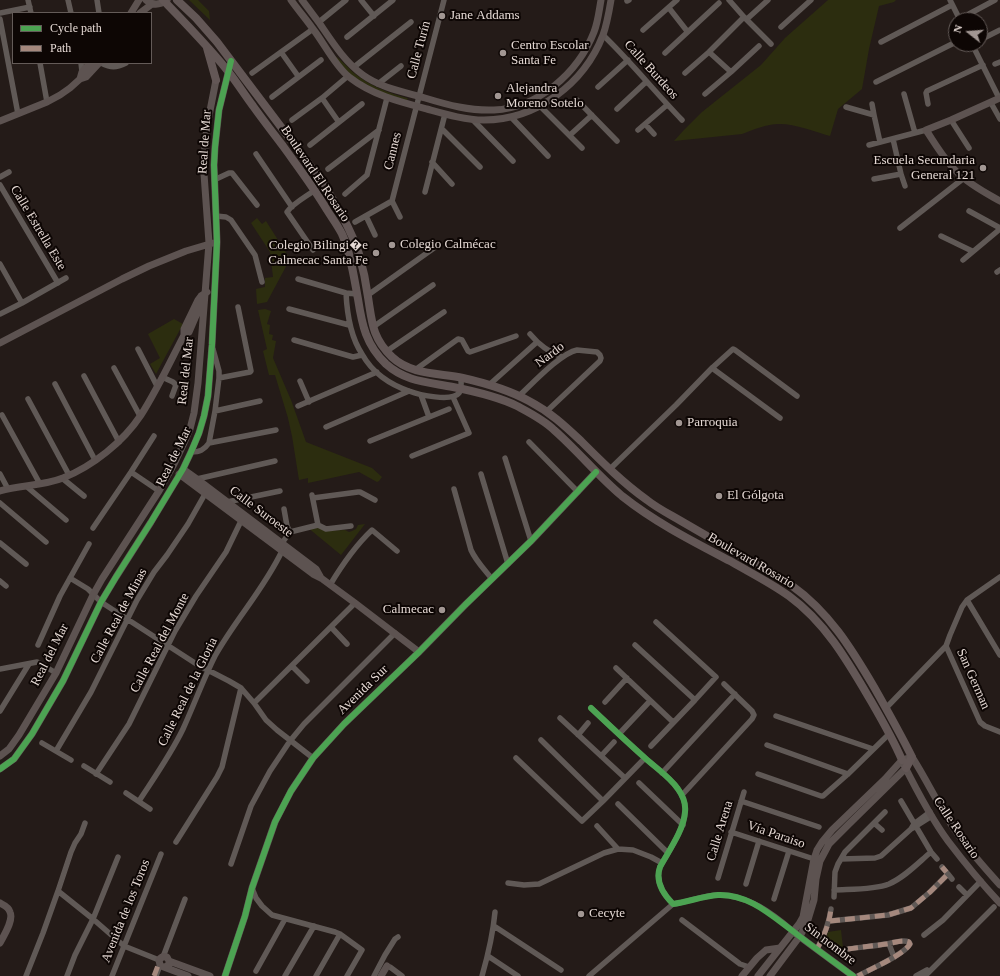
<!DOCTYPE html>
<meta charset="utf-8">
<style>
body{margin:0}
#map{position:relative;width:1000px;height:976px;overflow:hidden;background:#241b18;font-family:Georgia,serif}
canvas{display:block}
.legend{position:absolute;left:12px;top:12px;width:140px;height:52px;box-sizing:border-box;background:#0d0604;border:1px solid #645b58;margin:0;padding:5px 7px;list-style:none;font-size:12px;color:#e6dad5}
.legend li{display:flex;align-items:center;gap:8px;height:20px}
.legend b{width:20px;border:1px solid #645b58}
.north{position:absolute;left:948px;top:12px;width:40px;height:40px;box-sizing:border-box;background:#0d0604;border:1px solid #645b58;border-radius:50%;rotate:287deg;font-size:11px;font-weight:700;line-height:16px;text-align:center;color:#e6dad5}
.north::after{content:'';display:block;margin:auto;width:14px;height:18px;background:#a29793;clip-path:polygon(50% 0,100% 100%,50% 72%,0 100%)}
</style>
<div id="map">
<canvas width="1000" height="976"></canvas>
<ul class="legend">
<li><b style="height:5px;background:#4ca352"></b>Cycle path</li>
<li><b style="height:5px;background:#a5887d"></b>Path</li>
</ul>
<div class="north">N</div>
</div>
<script>
const g = document.querySelector('canvas').getContext('2d');
g.lineJoin = 'round';
function paint(path, color) {
  g.fillStyle = color;
  g.fill(path, 'evenodd');
}
function stroke(path, color, width, dash) {
  g.strokeStyle = color;
  g.lineWidth = width;
  g.lineCap = dash ? 'butt' : 'round';
  g.setLineDash(dash || []);
  g.stroke(path);
}
function drawText(font, color, halo, rows, align = 'center') {
  g.font = font + ' Georgia,serif';
  g.lineWidth = 4;
  g.setLineDash([]);
  g.textBaseline = 'middle';
  g.strokeStyle = halo;
  g.fillStyle = color;
  for (const [text, x, y, turn = 0] of rows) {
    g.save();
    g.translate(x, y);
    g.rotate((+turn || 0) * Math.PI / 180);
    g.textAlign = isNaN(turn) ? turn : align;
    if (halo) g.strokeText(text, 0, 0);
    g.fillText(text, 0, 0);
    g.restore();
  }
}
paint(new Path2D(`
 M189,0H198L209,11L210,20Z
 M828,0H896L894,2L879,6L869,49L862,89L838,109L830,136C816,132 792,123 778,124C768,124 752,130 742,134L674,141L683,131L702,112L761,65L785,38Z
 M335,56C341,59 348,68 354,73C370,86 388,93 407,98L408,99L407,100L383,94L350,75L335,57Z
 M257,218L262,224L266,221L290,259L267,302L257,304L256,289L265,287V278L273,277L270,252L251,223Z
 M265,309L271,311L267,324L270,325L269,334L273,335L272,340L276,341L273,358L291,400L306,442L372,468L382,477L379,481L377,482L359,472L308,483V478L299,480L292,436L288,418L275,375H269L263,351L267,349L258,310Z
 M174,319L183,324L156,374L150,364L160,358L148,334Z
 M365,524L341,555L307,527L316,525L324,531L345,530L349,532L352,531L356,529L358,525Z
 M841,930L843,948L848,949V956L826,938L828,932Z`), '#2c2d0f');
stroke(new Path2D(`
 M28,0L31,13
 M68,0L71,13
 M97,0L99,13
 M361,0L374,16
 M729,0L744,17L771,44
 M950,0L960,20
 M627,1L629,0
 M669,8L687,31
 M0,13L30,7
 M969,14L995,0
 M0,19L18,114
 M747,19L768,0
 M319,22L346,0
 M781,27L811,0
 M643,30L677,0
 M603,35C631,62 655,92 682,120
 M347,37L393,0
 M982,39L1000,30
 M881,42L952,5
 M972,44L999,98
 M281,52L298,76
 M709,52L731,72
 M665,53L719,3
 M40,63L47,102
 M81,63L82,72L84,74
 M101,63C111,68 116,68 126,63
 M995,64L1000,62
 M354,67L411,22
 M252,73L313,29
 M685,73L709,52L744,17
 M876,82L956,42
 M378,84L401,66
 M598,87L628,60
 M705,94L731,72L759,46
 M904,94L915,133
 M272,97L321,60
 M322,98L338,121
 M535,99L540,106L582,148
 M577,100L617,141
 M991,103L1000,119
 M872,104L874,115L880,142
 M928,104L926,93L927,91L983,65
 M846,107L874,115
 M617,109L646,82
 M511,117L548,156
 M292,120L322,98L348,76
 M473,120L513,161
 M951,120L969,148
 M645,124L654,134
 M442,129L480,167
 M638,130L667,105
 M570,135L592,115
 M893,139L901,174L905,186
 M310,145L362,104
 M869,145L926,130
 M256,154L292,207
 M432,162L452,184
 M328,169L379,130
 M0,177L9,172
 M874,179L901,174
 M214,180L229,173H232L257,205
 M0,185L58,283
 M425,192L445,114
 M345,194L367,175L387,98
 M392,201L400,217
 M969,211L1000,228
 M216,216L226,217L231,220L255,255L262,282
 M366,216L375,235
 M355,222L392,201L444,0
 M900,228L964,178
 M941,236L972,251
 M313,250L287,212C292,204 307,196 315,190
 M963,260L1000,229
 M0,264L22,303
 M997,272L1000,270
 M298,279L346,293L357,294
 M346,293C347,314 350,336 362,354C367,363 374,371 382,377C390,383 400,388 409,391C419,395 452,402 459,393C462,389 461,383 461,378
 M368,295L434,248
 M289,309L349,325
 M0,314L22,303L66,278
 M373,327L433,285
 M530,334C540,346 548,351 562,357
 M294,340L353,357L362,355
 M138,349L157,386
 M387,351L444,312
 M114,368L140,416
 M712,368L780,418
 M415,370L458,339L462,340L468,351L470,352L516,336
 M84,376L119,442
 M162,377L173,382L176,385L172,396
 M219,378L250,372L251,371L238,307
 M300,381L309,402
 M55,384L95,460
 M489,385L537,342
 M421,395L429,417
 M519,396C532,384 561,353 577,350L597,352L600,355L601,358L600,361L547,411
 M28,399L69,475
 M298,406L377,372
 M215,411L260,401
 M2,415L40,484
 M326,427L409,391
 M370,441L449,409
 M529,442L578,492
 M209,443L215,411L219,378V371L213,349
 M191,452C200,452 204,450 209,443L276,430
 M412,456L469,433L453,397
 M505,458L531,541
 M610,469L676,405L712,368L733,349L735,350L797,396
 M131,472L159,491
 M0,474L8,489
 M481,474L508,564
 M62,478L84,496
 M197,479L275,461
 M26,486L66,520
 M454,489L471,550C476,561 484,569 492,579
 M312,495L318,525
 M313,498L358,492H360L375,500
 M227,502L280,491
 M0,503L46,542
 M284,509L287,526L290,532
 M93,528L131,472L154,436
 M290,532L318,525L326,529L351,526
 M0,543L26,564
 M282,543L290,532
 M70,578L88,589L101,602L127,619L198,665L229,681L241,688L254,703L266,720L277,730L313,758
 M0,581L6,586
 M330,585C342,565 355,546 372,530L397,551
 M967,600L1000,655
 M331,627L347,644
 M38,645L60,596L89,544
 M635,645L695,700
 M946,646L980,722L985,726L1000,732
 M292,666L307,681
 M616,668L673,722
 M0,669L37,662L41,664L56,673
 M605,702L627,678
 M254,703L355,603
 M591,708C609,725 627,742 645,758C656,768 670,777 678,789C683,796 686,804 685,812C684,830 668,852 660,867C655,881 663,894 673,904C688,902 704,895 719,895C748,895 772,913 793,931
 M886,708L946,646L950,635L962,607L967,600L1000,577
 M0,711L29,664
 M776,716L873,749
 M560,718L625,778
 M619,734L650,701
 M578,735L588,723
 M541,740L603,801
 M42,743L71,760
 M767,745L848,774
 M651,746L695,700L716,677L656,622
 M56,751L91,692L137,600L154,572L167,555L188,524L205,494
 M601,756L614,742
 M516,758L582,821L603,801L645,758
 M84,766L110,782
 M662,773L735,694
 M96,774L129,724L175,631L196,596L226,552L241,521
 M758,774L821,796H823L848,774L889,734
 M639,783L683,825
 M126,793L150,809
 M682,795L752,719L754,715L752,711L724,684
 M139,801C154,778 171,754 183,729C194,705 203,680 215,656C235,620 264,589 282,551
 M741,801L819,827
 M901,801L931,852L937,859
 M618,804L668,853
 M85,823L81,834L75,843L71,852L58,891L93,919L124,946L159,960
 M874,823L882,830
 M597,826L618,849
 M913,828L932,816
 M731,832L814,859
 M176,842L217,777L222,767L241,688
 M841,859L875,858L881,856L911,829L914,824L930,812
 M231,864L251,806L270,771L290,741L304,724L395,633
 M948,874L952,879
 M718,878L744,792
 M508,883L524,885L539,884L604,853L618,849L633,850L651,857L662,863
 M746,884L759,841
 M959,887L967,895
 M252,888L256,898L262,906L272,915L335,932L340,934L362,950L347,976
 M834,890C850,889 874,890 889,884C905,877 918,863 931,852
 M834,897L835,872L838,864L845,852L885,812
 M774,899L789,851
 M682,920L740,964L749,967
 M830,921L888,915L911,908L930,892L948,874L942,867
 M494,926L561,970
 M924,935L943,920L981,881
 M889,944L894,957
 M817,949C824,936 829,924 831,909
 M848,949C861,947 874,946 886,944C894,943 902,939 909,942L910,944C904,955 870,969 858,976
 M488,956L518,976
 M163,957L185,899
 M387,966L390,967L402,976
 M256,971L285,919
 M26,976L43,933L58,891
 M67,976L75,955L93,919L118,857
 M112,976L161,854
 M156,976L160,965
 M285,976L314,926
 M316,976L340,934
 M374,976L385,955L395,939L398,937
 M482,976C488,955 493,934 495,912
 M589,976L673,904
 M916,976L927,970
 M925,976L994,907`), '#605956', 5.5);
stroke(new Path2D(`
 M146,0C153,6 160,5 167,0
 M291,0C298,10 306,19 313,29C324,43 335,66 349,77C372,95 400,102 427,109C445,114 465,120 484,120C536,120 584,84 603,35C607,24 609,12 611,0
 M302,0C308,8 314,16 320,24C333,43 345,62 363,75C381,88 404,92 425,98C448,105 470,111 494,110C538,108 578,73 594,32C598,22 599,11 601,0
 M131,13L139,0
 M140,13L152,4
 M80,79L82,72L90,63
 M1000,98L951,120L926,130C936,145 945,161 958,173C970,185 986,193 1000,201
 M0,121L47,102L60,95L70,88L80,79L86,77L99,63
 M184,335L189,332L201,304
 M0,343L122,279L149,266L186,251L213,243
 M183,469L197,479L316,569L321,578
 M179,474L313,574L321,578L355,603L419,652
 M0,491C20,485 43,486 63,478C93,466 123,442 141,415C157,390 170,362 184,335V329L198,300L201,296L207,292
 M0,756L9,749L19,735L56,673L93,595L102,579L159,491L174,464L183,445L190,429L194,413L198,383L209,243L204,174L205,142L208,121L216,80
 M904,765C917,791 931,818 948,841C964,862 981,883 1000,903
 M0,769L14,759L32,734L63,681L101,602L116,577L151,522L183,469L191,452L199,433L204,416L208,396L212,345L217,242L214,165L215,147L219,110L231,61
 M0,903C4,905 9,907 10,912C14,920 4,935 0,943
 M796,934L853,976
 M169,961L210,976
 M165,967L169,965V961L167,957C164,956 161,957 159,960L160,965L161,966L188,976
 M225,976L245,916L252,888L275,822L291,791L313,758L344,724L419,652L465,605L531,541L596,472
 M381,976L387,966
 M742,976L757,958L766,950L780,948
 M758,976L799,924L803,917L814,859L817,850L822,842L832,830L885,779L902,760L912,757C928,782 940,809 957,833C970,852 985,868 1000,885
 M770,976L800,936L807,923L814,900L816,879L820,861L829,844L848,825L906,768`), '#5d5351', 7);
stroke(new Path2D(`
 M163,0C185,23 207,45 227,70C236,81 244,94 253,106C263,120 273,133 283,146C298,167 314,188 327,210C332,218 338,226 342,234C351,254 354,278 358,299C362,325 366,345 386,364C406,382 428,382 453,387C473,391 499,397 517,406C530,413 544,420 554,430C578,451 598,476 622,496C656,523 694,542 732,562C751,573 771,583 789,596C826,623 848,662 871,701C882,720 893,739 902,760
 M177,0L196,18L217,42L318,176C334,200 350,226 359,254C363,268 366,282 368,297C372,322 372,338 392,357C411,375 439,373 463,378C485,383 509,390 529,401C550,412 564,425 581,441C602,462 623,483 647,500C657,508 669,514 681,521C700,532 719,543 738,554C756,564 774,573 791,585C829,612 851,648 874,687C887,710 900,733 912,757L906,768
 M207,48L216,80`), '#635756', 8);
stroke(new Path2D(`
 M830,921L888,915L911,908L930,892L948,874L942,867
 M817,949C824,936 829,924 831,909
 M848,949C861,947 874,946 886,944C894,943 902,939 909,942L910,944C904,955 870,969 858,976
 M154,976L159,963`), '#a5887d', 5, [10, 5]);
stroke(new Path2D(`
 M591,708C609,725 627,742 645,758C656,768 670,777 678,789C683,796 686,804 685,812C684,830 668,852 660,867C655,881 663,894 673,904C688,902 703,896 718,895C749,894 771,915 794,932C813,947 833,961 853,976
 M0,769L14,759L32,734L63,681L101,602L116,577L151,522L183,469L191,452L199,433L204,416L208,396L212,345L217,242L214,165L215,147L219,110L231,61
 M225,976L245,916L252,888L275,822L291,791L313,758L344,724L419,652L465,605L531,541L596,472`), '#4ca352', 6);
for (const [x, y, r, color] of [
 [442,16,4,"#a29793"],
 [503,53,4,"#a29793"],
 [498,96,4,"#a29793"],
 [983,168,4,"#a29793"],
 [392,245,4,"#a29793"],
 [376,253,4,"#a29793"],
 [679,423,4,"#a29793"],
 [719,496,4,"#a29793"],
 [442,610,4,"#a29793"],
 [581,914,4,"#a29793"]
]) {
  const dot = new Path2D();
  dot.arc(x, y, r, 0, 2 * Math.PI);
  g.fillStyle = color;
  g.fill(dot);
  stroke(dot, '#0d0604', 1.5);
}
drawText('13px', '#e6dad5', '#0d0604', [
 ["Jane Addams",450,16],
 ["Centro Escolar",511,46],
 ["Santa Fe",511,61],
 ["Alejandra",506,89],
 ["Moreno Sotelo",506,104],
 ["Escuela Secundaria",975,161,"right"],
 ["General 121",975,176,"right"],
 ["Colegio Calmécac",400,245],
 ["Colegio Bilingi�e",368,246,"right"],
 ["Calmecac Santa Fe",368,261,"right"],
 ["Parroquia",687,423],
 ["El Gólgota",727,496],
 ["Calmecac",434,610,"right"],
 ["Cecyte",589,914]
], 'left');
drawText('13px', '#e6dad5', '#0d0604', [
 ["Calle Turín",419,50,-75],
 ["Calle Burdeos",651,70,48],
 ["Real de Mar",205,142,-86],
 ["Cannes",393,151,-76],
 ["Boulevard El Rosario",315,174,56],
 ["Calle Estrella Este",38,228,59],
 ["Nardo",550,355,-37],
 ["Real del Mar",186,371,-84],
 ["Real de Mar",174,457,-64],
 ["Calle Suroeste",261,512,37],
 ["Boulevard Rosario",751,561,30],
 ["Calle Real de Minas",119,616,-62],
 ["Calle Real del Monte",160,643,-62],
 ["Real del Mar",50,655,-63],
 ["San German",973,679,66],
 ["Avenida Sur",363,690,-44],
 ["Calle Real de la Gloria",188,692,-64],
 ["Calle Rosario",956,828,56],
 ["Calle Arena",720,831,-73],
 ["Vía Paraiso",776,835,19],
 ["Avenida de los Toros",126,911,-68],
 ["Sin nombre",830,944,37]
]);
</script>
